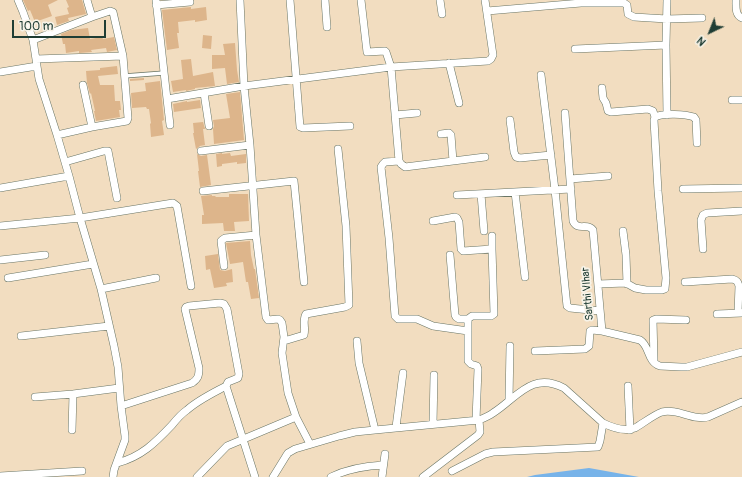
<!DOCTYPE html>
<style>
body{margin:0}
#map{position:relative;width:742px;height:477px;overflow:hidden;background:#f2ddc0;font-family:Pangolin,sans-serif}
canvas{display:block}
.north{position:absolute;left:690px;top:12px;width:40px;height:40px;-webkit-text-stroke:3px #f7f3e8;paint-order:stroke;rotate:223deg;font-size:11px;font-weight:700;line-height:16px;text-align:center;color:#1f3d34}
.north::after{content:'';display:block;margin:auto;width:14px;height:18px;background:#1f3d34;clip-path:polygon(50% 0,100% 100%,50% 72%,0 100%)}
.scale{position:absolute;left:12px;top:20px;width:94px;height:18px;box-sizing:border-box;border:2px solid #1f3d34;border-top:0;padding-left:5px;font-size:12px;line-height:14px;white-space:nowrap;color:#1f3d34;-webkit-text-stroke:3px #f7f3e8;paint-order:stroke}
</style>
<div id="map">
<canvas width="742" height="477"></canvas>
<div class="north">N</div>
<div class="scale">100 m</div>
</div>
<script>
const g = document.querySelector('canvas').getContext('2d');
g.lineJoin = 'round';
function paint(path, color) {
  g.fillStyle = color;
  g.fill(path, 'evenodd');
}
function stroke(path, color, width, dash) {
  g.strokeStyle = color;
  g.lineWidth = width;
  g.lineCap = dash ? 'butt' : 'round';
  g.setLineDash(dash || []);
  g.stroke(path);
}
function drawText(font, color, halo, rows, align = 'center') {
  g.font = font + ' Pangolin,sans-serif';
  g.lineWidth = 3.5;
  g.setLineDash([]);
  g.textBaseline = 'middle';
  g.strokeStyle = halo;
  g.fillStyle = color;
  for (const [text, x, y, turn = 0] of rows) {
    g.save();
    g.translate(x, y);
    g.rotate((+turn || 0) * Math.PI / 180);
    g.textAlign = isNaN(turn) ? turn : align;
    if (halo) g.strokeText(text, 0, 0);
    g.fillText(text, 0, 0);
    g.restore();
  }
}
paint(new Path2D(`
 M589,468L639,477H527L535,475Z`), '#77b3e9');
paint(new Path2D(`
 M23,0H58L48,5L52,16L35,22L30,10L28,11Z
 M66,0H82L86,14L68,18L69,21L57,25L55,17L69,14L67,8L69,7Z
 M191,7V9L206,7L207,20L195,22V20L178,22L179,33H177L179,48L167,50L162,10Z
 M88,28L90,39L102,37L103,39L114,37L117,50L107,52L106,48L91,50L92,52L79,53V51L66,53L65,44H63L61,34L71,30Z
 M203,35L212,36L211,49L202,48Z
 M235,43L237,70L239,82L227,84L225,68L212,69V55H225L223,44Z
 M191,59L193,76L213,72L215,86L195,88V89L186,91V90L173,92L171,81L183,79L181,60Z
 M117,66L118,74L98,76L100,85H114L115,101H120L121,110H119L120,117L96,121L94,111H95L91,93L90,94L87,83L86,71L100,70V68Z
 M144,78V80L130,81V79Z
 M160,81L164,120L162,121L164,135L151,137L150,124L151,123L149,109H147L146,107L132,108L131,93L146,91L145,83Z
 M240,92L244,140L214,144L213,129L214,126L213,120L230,118L226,94Z
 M200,100L201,108L174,112L173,104L187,101V102Z
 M203,122L205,129H203L205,145L200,146L196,149L193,133H194L193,123Z
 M222,153V154L230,153L231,156L246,154V163L237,164V162L222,164V166L217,167L216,154Z
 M197,154L201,156L207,155L211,185L200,187L198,171H199Z
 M229,194H248L249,221L234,222L235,231H224L223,223L202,224V215H204L201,196L212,195V196H215L216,197H229Z
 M250,241L251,255L254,269H255L259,298L251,299L248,282H246L243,262L230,264L226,243Z
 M218,254L220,270L225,271L232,269L233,282L226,283L227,286L214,288L210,269L206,270L205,256Z`), '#ddb58b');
const lane = new Path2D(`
 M124,76L164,73`);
const street = new Path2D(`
 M18,0L23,12L33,40L39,79L57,135L69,176L80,218L101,289L114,346L118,367L121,406L125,436V440L114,470L113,477
 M156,0L167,99L244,86L391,67L488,61L491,59L493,55L485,0
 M240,0L244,86L250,145L256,235L266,317L268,320L278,319L280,320L282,323L284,337L282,353L288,393L296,417L310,444
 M290,0L300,127L303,128L350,126
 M325,0L327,27
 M361,0L367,52L385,51L386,52L391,67L399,161L401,164L405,167L485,157
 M440,0L442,14
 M736,0C736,7 735,15 742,18
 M156,5L190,2
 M487,11L581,3H624L627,5L628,14L634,17L667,19L702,18
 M92,17L110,11L113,12L123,56
 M33,40L92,17L87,0
 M575,49L666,45
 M36,59L123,56L128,118L127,121L92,127L57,135
 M449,63L459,103
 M0,72L37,66
 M541,75L555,190L567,306L570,308L600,311
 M83,85L92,127
 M602,88L603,98L606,103L608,111L611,112L648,109L653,111L655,117
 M204,93L209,126
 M167,99L170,125
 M732,100H742
 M565,113L573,221C578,232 587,222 593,230L602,331L640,340C650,346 647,362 660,366L681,367H687L742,352
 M395,115L417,113
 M667,115L666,45L667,0
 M510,120L514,152L516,157L520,158L551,155
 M441,134L449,133L451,135L453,161
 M201,151L250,145
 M399,161L385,162L383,164L381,167L389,238L395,316L398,319H417L433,326L468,331
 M65,162L104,151H108L117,198
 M570,179L608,176
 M0,188L69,176
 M683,189L742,188
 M203,191L294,181L304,282
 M515,192L525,277
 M481,194L484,231
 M457,195L571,189
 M433,221L455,217L457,218L459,222L461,249L463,251L492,249V236
 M0,226L80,218L173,203L177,206L191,286
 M623,231L626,255L627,284
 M703,249L701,220L703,215L707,213L742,211
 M450,255L455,315L456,317L459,319H468
 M0,260L45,255
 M224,266L221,241L222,240L225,238L256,235
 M8,278L93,264
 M685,282L732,279C737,280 738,282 739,286L738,313
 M598,284L626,283L635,288L646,290H662L665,289L666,278L658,191L654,120L655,117C664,113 685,114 694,117L696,120L697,143
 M101,289L156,278
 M717,314L742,313
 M21,336L109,326
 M284,341L304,335C306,328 302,320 306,314L345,307L349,305L346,226L338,149
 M357,341L359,363L375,430
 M535,351L585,349L589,346L590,331L592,330L602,331
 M654,361L653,320L656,319L686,320
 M628,386L630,430
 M35,397L73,394L119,388
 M509,400L510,346
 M121,406L192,383C198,379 199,376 199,368L185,309L186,307L189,306L220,303L224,304L227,309L239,374L238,378L228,382L226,386L255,477
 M476,420L478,369L477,366L471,364L468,361V319L472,316H491L494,314L492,249
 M433,424L434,375
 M396,427L403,373
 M72,430L73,394
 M117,463C141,457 155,443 172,425C176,420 181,414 187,410C198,400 213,393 226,386
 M452,471L485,454L493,452L598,447L600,441L603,423
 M0,476L82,471
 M197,477L227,446L296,417
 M273,477L286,456L288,453L295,449L339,436L355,432L375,430L479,420C484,418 489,416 493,413C517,398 531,371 564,388L603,423C613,428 624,432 635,428C642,424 655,414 662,412C678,408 693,421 708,417L742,402
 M331,477C347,469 365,466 383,465
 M382,477L385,454
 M423,477L478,435L480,432L479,420`);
stroke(lane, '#697565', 5);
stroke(street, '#697565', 8);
stroke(lane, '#fff', 3.5);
stroke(street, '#fff', 7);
drawText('11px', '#1f3d34', '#f7f3e8', [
 ["Sarthi VIhar",588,294,-95]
]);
</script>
